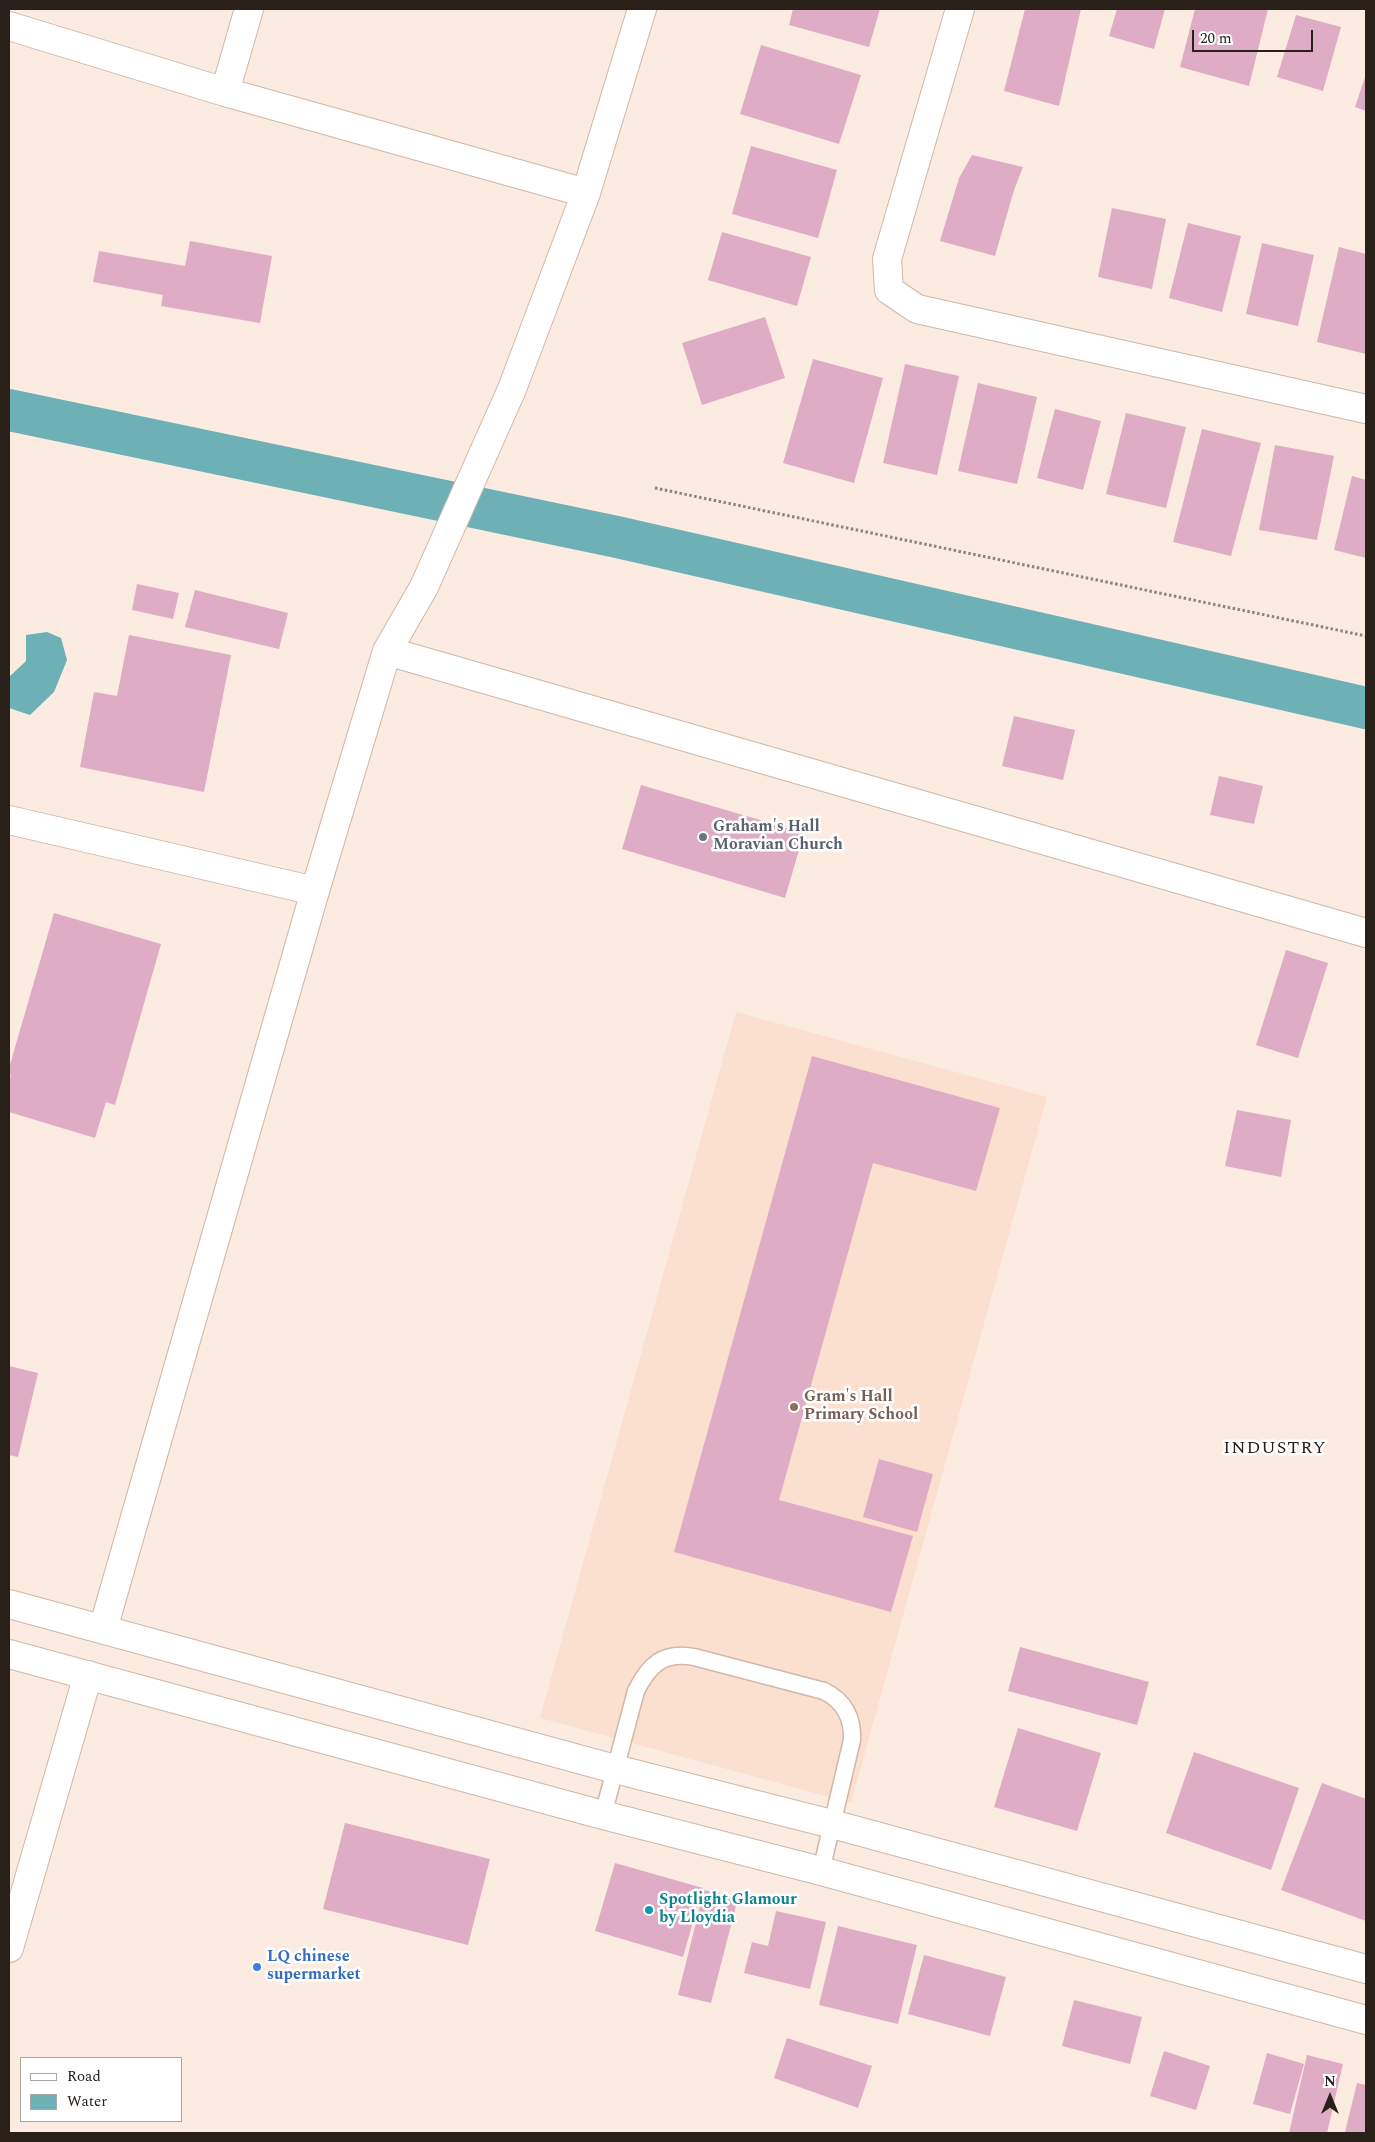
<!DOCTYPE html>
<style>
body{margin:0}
#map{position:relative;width:1375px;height:2142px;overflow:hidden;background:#fbebe1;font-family:Spectral,serif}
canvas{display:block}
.frame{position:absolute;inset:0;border:10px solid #29201a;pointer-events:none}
.legend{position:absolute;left:20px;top:2057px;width:162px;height:65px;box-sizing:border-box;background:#fff;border:1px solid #a9a6a3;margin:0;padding:6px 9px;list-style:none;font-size:15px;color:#29201a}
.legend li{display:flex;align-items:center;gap:10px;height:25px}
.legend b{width:25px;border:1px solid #a9a6a3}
.north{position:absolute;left:1305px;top:2072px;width:50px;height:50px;-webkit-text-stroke:4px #fff;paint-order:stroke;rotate:0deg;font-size:14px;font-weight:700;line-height:20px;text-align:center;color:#29201a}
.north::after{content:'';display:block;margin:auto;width:18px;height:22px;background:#29201a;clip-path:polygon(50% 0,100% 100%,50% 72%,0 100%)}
.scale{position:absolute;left:1192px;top:30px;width:121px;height:22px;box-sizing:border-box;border:2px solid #29201a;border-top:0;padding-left:6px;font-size:15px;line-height:18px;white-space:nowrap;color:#29201a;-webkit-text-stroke:4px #fff;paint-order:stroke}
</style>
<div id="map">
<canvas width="1375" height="2142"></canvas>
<div class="frame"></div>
<ul class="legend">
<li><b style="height:6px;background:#fff"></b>Road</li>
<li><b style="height:14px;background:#6db0b6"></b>Water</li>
</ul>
<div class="north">N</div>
<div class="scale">20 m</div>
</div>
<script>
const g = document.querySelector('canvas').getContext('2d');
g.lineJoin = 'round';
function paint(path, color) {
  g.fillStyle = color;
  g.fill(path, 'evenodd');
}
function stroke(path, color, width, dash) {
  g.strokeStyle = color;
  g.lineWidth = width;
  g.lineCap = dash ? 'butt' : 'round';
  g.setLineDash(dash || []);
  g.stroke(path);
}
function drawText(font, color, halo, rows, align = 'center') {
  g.font = font + ' Spectral,serif';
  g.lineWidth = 5;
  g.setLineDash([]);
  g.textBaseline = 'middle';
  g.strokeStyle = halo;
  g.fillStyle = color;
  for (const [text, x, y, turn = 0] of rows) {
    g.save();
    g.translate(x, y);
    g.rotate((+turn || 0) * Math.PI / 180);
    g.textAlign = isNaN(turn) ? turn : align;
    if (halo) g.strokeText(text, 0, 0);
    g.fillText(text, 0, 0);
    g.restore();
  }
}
paint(new Path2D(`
 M736,1012L1047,1097L851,1803L540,1718Z`), '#fbe0d0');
paint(new Path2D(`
 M47,632L61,638L67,660L54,692L30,715L9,708V677L26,661V635Z`), '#6db0b6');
stroke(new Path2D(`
 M9,410L617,537L1366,708`), '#6db0b6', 42);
paint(new Path2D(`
 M793,9H880L869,47L789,25Z
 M1025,9H1081L1059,106L1004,91Z
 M1117,9H1165L1154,49L1109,36Z
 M1195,9H1268L1249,86L1180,67Z
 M1296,15L1341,27L1323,91L1277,77Z
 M761,45L861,75L839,144L740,114Z
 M1366,74V111L1355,107Z
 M751,146L837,170L818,238L732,214Z
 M972,155L1023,167L1014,190L995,256L940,241L959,178Z
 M1112,208L1166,219L1152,289L1098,277Z
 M1188,223L1241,236L1222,312L1169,298Z
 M722,232L811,257L797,306L708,280Z
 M190,241L272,256L260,323L161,306L163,295L93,282L99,251L185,266Z
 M1262,243L1314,255L1298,326L1246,314Z
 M1339,247L1366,254V354L1317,342Z
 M765,317L785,378L702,405L682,343Z
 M813,359L883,378L854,483L783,463Z
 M905,364L959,376L937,475L883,463Z
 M978,383L1037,397L1017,484L958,471Z
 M1055,409L1101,421L1083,490L1037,478Z
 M1126,413L1186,427L1166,508L1106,494Z
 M1202,429L1261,443L1231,556L1173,542Z
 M1275,445L1334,456L1317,540L1259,530Z
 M1352,476L1366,480V558L1334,550Z
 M137,584L179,593L173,619L132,610Z
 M195,590L288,613L279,649L185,627Z
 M129,635L231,655L204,792L80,767L94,692L117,696Z
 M1014,716L1075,730L1063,780L1002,766Z
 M1219,776L1263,786L1254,824L1210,815Z
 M641,785L804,833L785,898L622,849Z
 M54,913L161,944L115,1105L106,1102L95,1138L9,1112V1082L11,1075L9,1074V1068Z
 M1286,950L1328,963L1298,1058L1256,1045Z
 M812,1056L1000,1108L976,1191L873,1163L779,1500L913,1536L891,1612L674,1552Z
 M1237,1110L1291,1120L1281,1177L1225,1166Z
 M9,1366L38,1373L18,1457L9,1455Z
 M879,1459L933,1474L917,1532L863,1517Z
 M1020,1647L1149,1682L1137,1725L1008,1691Z
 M1018,1728L1101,1753L1077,1831L994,1807Z
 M1194,1752L1299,1788L1271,1870L1166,1833Z
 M1322,1783L1366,1799V1921L1281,1890Z
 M345,1823L490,1859L468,1945L323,1909Z
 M615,1863L703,1888L683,1957L595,1931Z
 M704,1890L738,1898L711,2003L678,1995Z
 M776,1911L826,1922L810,1989L744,1973L752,1942L768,1946Z
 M838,1926L917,1945L898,2024L819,2005Z
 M924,1955L1006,1977L990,2036L908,2014Z
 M1074,2000L1142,2017L1130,2064L1062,2046Z
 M787,2038L872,2066L858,2108L774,2078Z
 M1164,2051L1210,2066L1196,2110L1150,2096Z
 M1267,2053L1304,2064L1290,2114L1253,2104Z
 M1307,2055L1343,2064L1327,2133H1289Z
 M1357,2083L1366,2085V2133L1345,2132Z`), '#dfacc6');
const service = new Path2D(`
 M603,1815L636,1691C649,1665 663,1651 694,1657L824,1691C844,1701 853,1718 852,1740L821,1871`);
const minor = new Path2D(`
 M960,9L887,259L889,290L917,309L1366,409
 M9,26L225,92L586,193
 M225,92L249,9
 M387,651L1366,933
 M9,820L315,891
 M103,1629L315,891L387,651L424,587L512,389L586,193L642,9
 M9,1948L88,1675`);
const secondary = new Path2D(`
 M9,1604L615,1769L832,1824L1366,1969
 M9,1654L603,1815L821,1871L1366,2020`);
stroke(service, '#d1b7a7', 19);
stroke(minor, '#d1b7a7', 30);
stroke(secondary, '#d1b7a7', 30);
stroke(new Path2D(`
 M655,488L1366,636`), '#8f837b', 3, [2.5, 2.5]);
stroke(service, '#fff', 16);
stroke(minor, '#fff', 28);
stroke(secondary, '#fff', 28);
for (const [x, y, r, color] of [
 [703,837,5,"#6b7280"],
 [794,1407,5,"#8d6e63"],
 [649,1910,5,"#0f9aa8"],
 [257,1967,5,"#3f7fe0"]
]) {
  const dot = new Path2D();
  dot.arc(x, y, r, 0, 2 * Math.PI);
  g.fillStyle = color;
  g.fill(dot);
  stroke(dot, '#fff', 2);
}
drawText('bold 16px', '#5b616d', '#fff', [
 ["Graham's Hall",713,828],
 ["Moravian Church",713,846]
], 'left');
drawText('bold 16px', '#785e54', '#fff', [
 ["Gram's Hall",804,1398],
 ["Primary School",804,1416]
], 'left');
drawText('bold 16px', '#0d838f', '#fff', [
 ["Spotlight Glamour",659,1901],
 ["by Lloydia",659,1919]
], 'left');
drawText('bold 16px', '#366cbe', '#fff', [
 ["LQ chinese",267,1958],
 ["supermarket",267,1976]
], 'left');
g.letterSpacing = '1px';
drawText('18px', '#29201a', '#fff', [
 ["INDUSTRY",1275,1449]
]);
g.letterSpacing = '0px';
</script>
